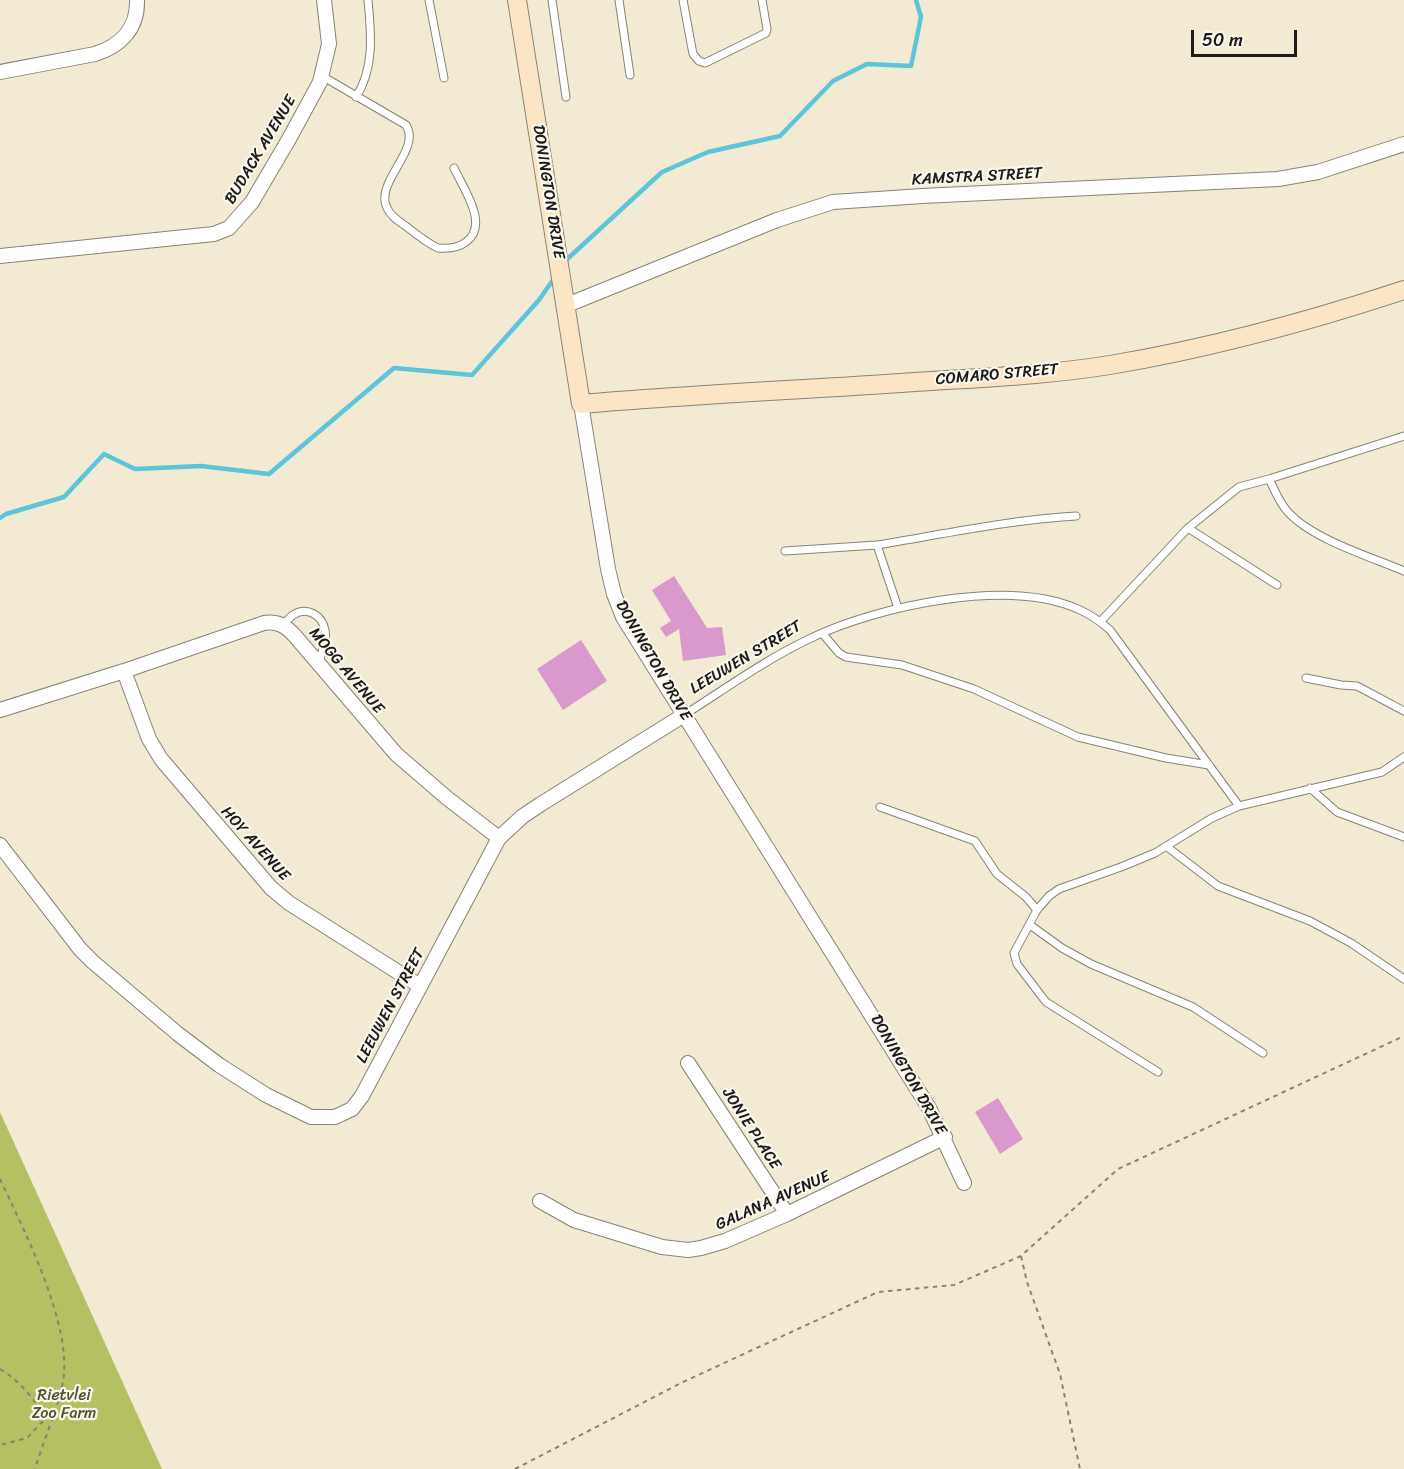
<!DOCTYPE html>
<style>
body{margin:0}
#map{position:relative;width:1404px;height:1469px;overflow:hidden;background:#f2ead2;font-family:Sriracha,sans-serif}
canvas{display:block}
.scale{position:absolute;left:1191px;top:30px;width:106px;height:27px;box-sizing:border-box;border:3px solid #1c1c1c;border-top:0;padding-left:8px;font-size:18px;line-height:21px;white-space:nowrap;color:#1c1c1c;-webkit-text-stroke:4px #fbf7ec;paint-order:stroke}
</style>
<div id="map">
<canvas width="1404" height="1469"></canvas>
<div class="scale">50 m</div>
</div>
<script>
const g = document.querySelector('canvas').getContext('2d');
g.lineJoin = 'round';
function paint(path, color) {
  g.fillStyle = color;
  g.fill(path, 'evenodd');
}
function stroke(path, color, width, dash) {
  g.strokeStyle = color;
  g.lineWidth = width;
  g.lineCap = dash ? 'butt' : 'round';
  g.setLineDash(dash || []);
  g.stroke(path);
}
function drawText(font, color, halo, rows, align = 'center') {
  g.font = font + ' Sriracha,sans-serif';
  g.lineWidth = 4.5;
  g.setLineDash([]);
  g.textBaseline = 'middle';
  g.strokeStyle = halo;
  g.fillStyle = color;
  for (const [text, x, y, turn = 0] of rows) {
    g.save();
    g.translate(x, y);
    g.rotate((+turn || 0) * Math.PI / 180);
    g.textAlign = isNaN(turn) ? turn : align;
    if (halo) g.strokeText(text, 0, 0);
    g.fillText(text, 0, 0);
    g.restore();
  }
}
paint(new Path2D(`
 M0,1112L162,1469H0Z`), '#b4c062');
stroke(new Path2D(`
 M564,262L662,172L708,152L780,136L833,81L867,64L911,66L921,17L916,0
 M0,518L6,514L64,497L104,454L135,469L201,466L269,474L394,368L472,375L539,300L555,277`), '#5dc5da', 4.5);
paint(new Path2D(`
 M674,576L707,628L722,627L726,655L683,661L679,629L666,637L660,628L671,621L652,590Z
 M581,640L607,681L563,710L537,669Z
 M998,1098L1023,1139L1000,1154L975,1112Z`), '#da99cc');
const lane = new Path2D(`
 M429,0L444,78
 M552,0L566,97
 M619,0L630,75
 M683,0L693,54L699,61L705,63L766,33L767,29L762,0
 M322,76L406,125C422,150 374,182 387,208C391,217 400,222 407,227C417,235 427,243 438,248C448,249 458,248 466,242C490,225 463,188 454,168
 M356,97C375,68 371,32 368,0
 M1269,479C1275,490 1279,503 1288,512C1312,539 1371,557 1404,571
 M1188,528L1277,585
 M785,551L877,545
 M898,608L877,545C944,534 1009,520 1076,516
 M1100,622L1188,528L1239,487L1269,479L1404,436
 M283,625C286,622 290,617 293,615C307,606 322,615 325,630C327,640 322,652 319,662
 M822,633L839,653L846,657L902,665L974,689L1078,737L1166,758L1209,765
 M1306,678L1341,685L1357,686L1404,711
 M684,715C725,689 765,660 809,639C877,606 1009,577 1080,610C1091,615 1101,622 1110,630L1239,806
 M1310,788L1337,812L1404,837
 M880,807L975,841L997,874L1026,897L1037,910
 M1166,846L1218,886L1310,921L1351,943L1404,979
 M1030,925L1062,948L1091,964L1193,1007L1263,1053
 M1158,1072L1046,1002L1017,964L1014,953L1037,910L1049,896L1059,889L1121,867L1155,853L1212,818L1239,806L1382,772L1404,757`);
const street = new Path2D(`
 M0,72L95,54C121,46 138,28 137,0
 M0,256L214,234L229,228L252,202L289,139L320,82L329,44L324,0
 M567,305L777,220L833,202L922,196L1278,179L1318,172L1404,144
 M581,404L608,569L614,594L623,617L929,1108L964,1183
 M124,671L149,739L161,759L271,888L289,903L420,986
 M0,710L124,671L264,623C278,621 286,626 295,636L396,754L447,798L499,838
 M0,845L80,949L93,962L178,1034L219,1065L266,1095L311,1117H335L352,1109L362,1096L499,838L523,816L541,804L684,715
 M688,1063L787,1214
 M540,1201L574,1220L662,1247L688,1250L701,1248L725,1241L787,1214L945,1137`);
const secondary = new Path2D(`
 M517,0L581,404C688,395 795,390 902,383C971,378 1042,376 1110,365C1211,348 1307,322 1404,290`);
stroke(lane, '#878377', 9);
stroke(street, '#878377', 16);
stroke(secondary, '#878377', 20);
stroke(new Path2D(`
 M0,1179C24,1230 73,1326 63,1382C58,1408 43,1442 35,1469
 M1021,1256L1027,1282L1060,1374L1080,1469
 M0,1369C20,1381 33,1398 46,1418L27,1438L0,1445
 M515,1469L683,1382L878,1292L954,1285L1021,1256L1118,1169L1404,1036`), '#878377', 2, [4.5, 4.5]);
stroke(lane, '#fff', 7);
stroke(street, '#fff', 14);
stroke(secondary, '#fce5c4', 18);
drawText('16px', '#1c1c1c', '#fbf7ec', [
 ["BUDACK AVENUE",261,150,-59],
 ["KAMSTRA STREET",977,177,-3],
 ["DONINGTON DRIVE",548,192,81],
 ["COMARO STREET",997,375,-5],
 ["LEEUWEN STREET",746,658,-31],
 ["DONINGTON DRIVE",653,661,60],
 ["MOGG AVENUE",346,671,50],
 ["HOY AVENUE",255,844,48],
 ["LEEUWEN STREET",391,1006,-62],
 ["DONINGTON DRIVE",908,1075,60],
 ["JONIE PLACE",751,1129,57],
 ["GALANA AVENUE",773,1201,-24]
]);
drawText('16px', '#515534', '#fbf7ec', [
 ["Rietvlei",64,1396],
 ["Zoo Farm",64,1414]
]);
</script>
